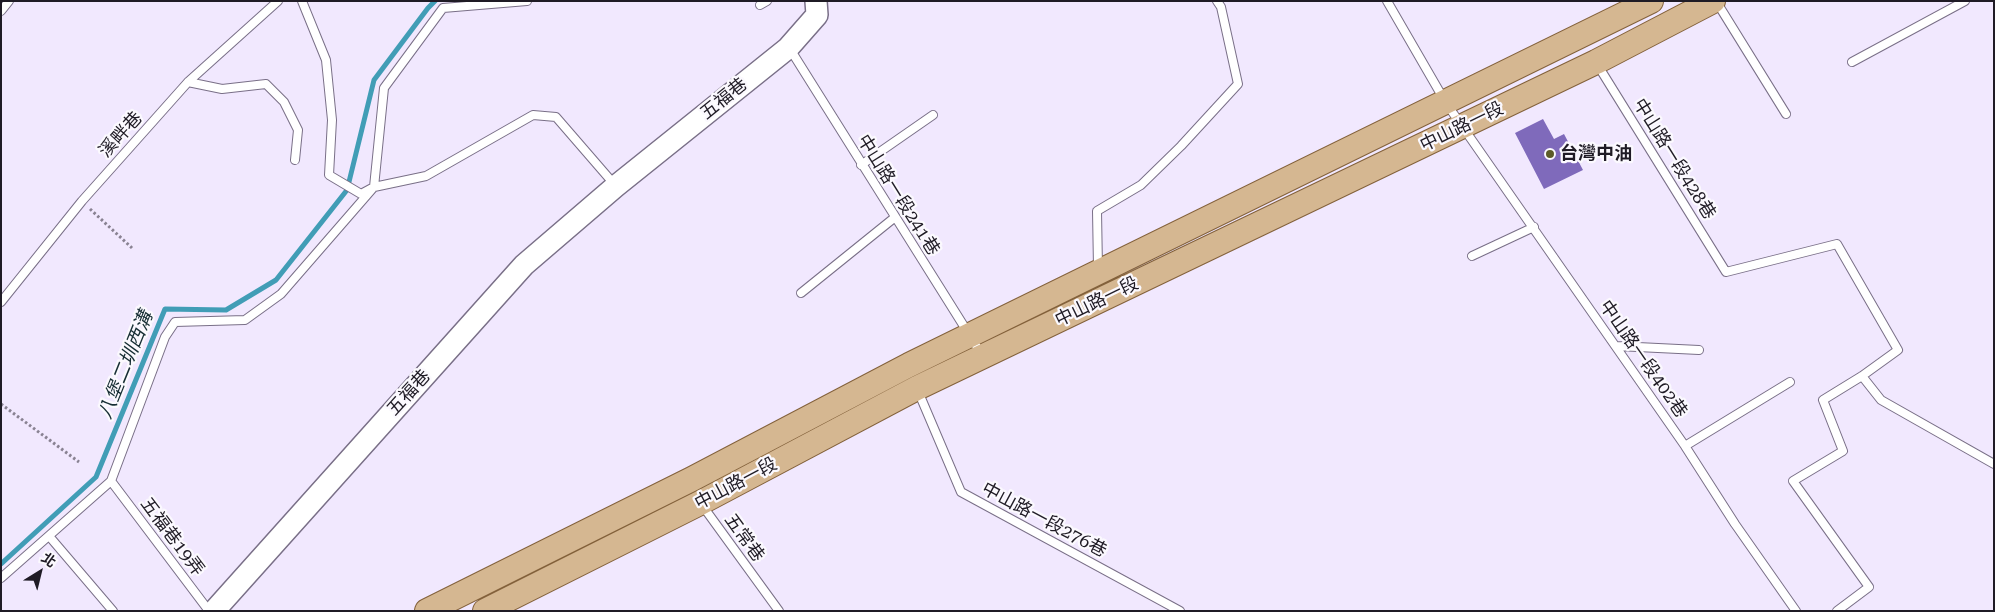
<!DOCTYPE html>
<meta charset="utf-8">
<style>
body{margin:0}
#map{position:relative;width:1995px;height:612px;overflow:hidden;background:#f1e8fe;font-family:"Roboto Serif","Noto Sans TC",serif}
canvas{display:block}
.frame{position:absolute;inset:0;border:2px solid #1f1b25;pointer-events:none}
.north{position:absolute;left:15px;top:547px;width:50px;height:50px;-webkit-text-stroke:4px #fbf9fe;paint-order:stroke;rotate:36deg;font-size:14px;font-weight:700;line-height:20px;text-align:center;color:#1f1b25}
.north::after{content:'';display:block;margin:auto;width:18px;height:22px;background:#1f1b25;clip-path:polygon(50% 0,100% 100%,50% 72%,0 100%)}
</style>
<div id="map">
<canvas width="1995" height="612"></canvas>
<div class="frame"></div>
<div class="north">北</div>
</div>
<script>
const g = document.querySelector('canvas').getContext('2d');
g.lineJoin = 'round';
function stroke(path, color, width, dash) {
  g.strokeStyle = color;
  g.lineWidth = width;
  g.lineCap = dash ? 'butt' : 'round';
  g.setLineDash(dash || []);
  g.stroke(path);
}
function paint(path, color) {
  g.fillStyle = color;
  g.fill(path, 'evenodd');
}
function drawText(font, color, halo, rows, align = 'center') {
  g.font = font + ' "Roboto Serif","Noto Sans TC",serif';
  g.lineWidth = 4.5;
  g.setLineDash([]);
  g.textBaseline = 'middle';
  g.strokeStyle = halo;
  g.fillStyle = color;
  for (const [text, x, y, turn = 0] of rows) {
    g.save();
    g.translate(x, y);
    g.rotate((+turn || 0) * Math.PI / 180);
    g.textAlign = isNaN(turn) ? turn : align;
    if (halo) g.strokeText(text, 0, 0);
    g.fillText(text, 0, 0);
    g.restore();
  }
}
stroke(new Path2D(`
 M1,564L96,477L165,309L226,310L276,280L347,190L374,80L428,8L435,1`), '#419db6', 5);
paint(new Path2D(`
 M1543,119L1554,139L1564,134L1583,170L1544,189L1515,133Z`), '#7f6abb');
const lane = new Path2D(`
 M302,1L326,60L332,120L329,175L361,194L374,187L426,176L533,115L556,117L614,184
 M1387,1L1446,103L1685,446L1735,524L1796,611
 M1716,1L1786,114
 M760,5L767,1
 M1,11L9,1
 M790,49L982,355
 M1852,62L1965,1
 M1597,64L1726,272L1837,244L1898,350L1862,376L1823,400L1843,451L1793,481L1869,587L1837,611
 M188,82L222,89L266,84L284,102L298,130L295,160
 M861,165L933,115
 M1472,256L1534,227
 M1098,268L1097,211L1141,185L1181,146L1238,84L1221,7L1217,1
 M801,293L894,218
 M1,302L82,201L188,82L278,1
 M1617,346L1699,350
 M1862,376L1881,400L1994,464
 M918,391L961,492L1180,611
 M1685,446L1790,382
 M111,481L209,611
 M702,505L779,611
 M49,536L113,611
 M1,578L111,481L165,337L175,322L245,320L281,294L374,187L384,88L443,8L527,1`);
const secondary = new Path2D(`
 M214,611L524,265L616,186L788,48L817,15L816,1`);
const primary = new Path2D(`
 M427,611L692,479L909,365L1651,1
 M485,611L700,503L917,388L1596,62L1713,1`);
stroke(lane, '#796f87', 10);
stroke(secondary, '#796f87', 24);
stroke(primary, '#83613b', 26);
stroke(new Path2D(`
 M90,209L132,248
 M1,404L79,462`), '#898292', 3, [2.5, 2.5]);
stroke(lane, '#fff', 8);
stroke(secondary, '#fff', 21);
stroke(primary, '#d5b791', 24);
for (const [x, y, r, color] of [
 [1550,154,5,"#5c5b28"]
]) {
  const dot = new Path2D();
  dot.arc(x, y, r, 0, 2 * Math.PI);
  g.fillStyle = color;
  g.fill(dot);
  stroke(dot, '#fbf9fe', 2);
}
drawText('18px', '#1f1b25', '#fbf9fe', [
 ["五福巷",724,99,-39],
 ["中山路一段",1462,127,-26],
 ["溪畔巷",121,135,-48],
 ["中山路一段428巷",1674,159,58],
 ["中山路一段241巷",898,195,58],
 ["中山路一段",1097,302,-26],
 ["中山路一段402巷",1643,359,55],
 ["五福巷",409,393,-48],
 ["中山路一段",736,484,-28],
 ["中山路一段276巷",1044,520,28],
 ["五福巷19弄",172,537,53],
 ["五常巷",744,538,54]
]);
drawText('bold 18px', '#1f1b25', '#fbf9fe', [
 ["台灣中油",1560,154]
], 'left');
drawText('italic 19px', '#172e34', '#fbf9fe', [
 ["八堡二圳西溝",126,365,-68]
]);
</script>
